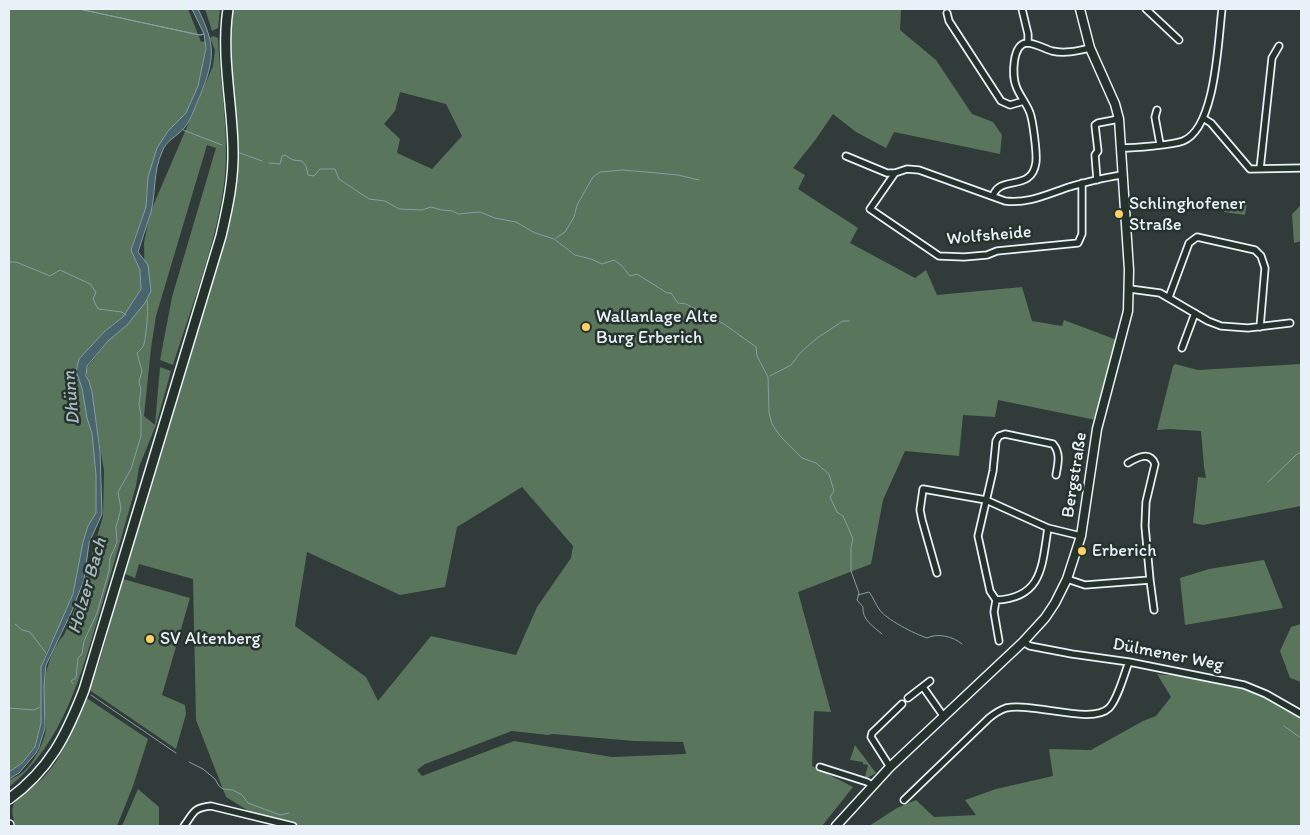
<!DOCTYPE html>
<meta charset="utf-8">
<style>
body{margin:0}
#map{position:relative;width:1310px;height:835px;overflow:hidden;background:#313c3a;font-family:Itim,sans-serif}
canvas{display:block}
.frame{position:absolute;inset:0;border:10px solid #e8f1f8;pointer-events:none}
</style>
<div id="map">
<canvas width="1310" height="835"></canvas>
<div class="frame"></div>
</div>
<script>
const g = document.querySelector('canvas').getContext('2d');
g.lineJoin = 'round';
function paint(path, color) {
  g.fillStyle = color;
  g.fill(path, 'evenodd');
}
function stroke(path, color, width, dash) {
  g.strokeStyle = color;
  g.lineWidth = width;
  g.lineCap = dash ? 'butt' : 'round';
  g.setLineDash(dash || []);
  g.stroke(path);
}
function drawText(font, color, halo, rows, align = 'center') {
  g.font = font + ' Itim,sans-serif';
  g.lineWidth = 5;
  g.setLineDash([]);
  g.textBaseline = 'middle';
  g.strokeStyle = halo;
  g.fillStyle = color;
  for (const [text, x, y, turn = 0] of rows) {
    g.save();
    g.translate(x, y);
    g.rotate((+turn || 0) * Math.PI / 180);
    g.textAlign = isNaN(turn) ? turn : align;
    if (halo) g.strokeText(text, 0, 0);
    g.fillText(text, 0, 0);
    g.restore();
  }
}
paint(new Path2D(`
 M9,9H188L201,42L206,41L205,58L198,86L186,113L168,131L148,177L146,207L132,246L133,255L140,270L141,289L125,315L105,331L79,359L82,388L92,433L96,475V513L88,526L83,542L76,584L66,614L47,651L41,667V723L35,747L22,763L9,772Z
 M205,9H220L218,28L212,31Z
 M232,9H901L900,30L936,60L972,114L993,122L1002,135L1000,154L894,132L886,148L856,132L833,114L816,139L793,168L805,175L798,189L858,228L850,243L915,278L926,270L937,295L1022,287L1032,321L1062,326L1064,320L1117,340L1096,420L998,400L995,417L963,415L959,456L905,451L883,500L871,564L798,592L831,712L814,711L812,766L853,787L822,826H273L226,797L196,720L193,579L139,564L135,578L125,574L189,362L232,204L229,57L230,23ZM400,92L446,104L462,136L432,169L397,153L400,139L384,124L395,111ZM522,487L573,546L571,558L537,607L516,655L431,636L378,701L366,677L295,626L307,552L400,595L445,587L457,527ZM512,731L548,735L553,734L634,741L683,742L686,754L612,757L514,741L422,776L417,770L425,764Z
 M213,36L218,38C220,82 229,132 225,175C219,237 192,305 173,365L160,360L172,297L216,148L207,145L156,316L151,348L144,416L155,425L160,367L171,371L156,425L139,467L136,486C124,528 112,570 100,611C81,675 63,744 9,787V780C12,778 16,777 19,775C32,767 46,741 46,726C46,720 44,713 43,707C41,686 49,650 64,635L80,596L103,516L104,471L93,405L92,392L85,370L108,341L145,300L144,243L150,213L213,66L215,50L210,38Z
 M1232,199L1247,203L1245,215L1224,212Z
 M1301,205V241L1294,243L1292,214Z
 M1175,364L1198,370L1301,364V506L1203,525L1193,523L1198,477L1206,478L1204,467L1201,431L1169,429L1157,430L1173,366Z
 M1264,560L1283,608L1185,625L1180,578L1209,569Z
 M123,579L190,598L162,695L185,705L186,714L176,749L88,689L99,663Z
 M1301,624V682L1290,678L1280,651L1291,627Z
 M1157,674L1181,676L1244,685L1301,717V826H869L897,808L916,800L934,817L976,815L965,800L996,789L1053,776L1049,749L1091,750L1143,721L1156,716L1171,697Z
 M85,697L148,739L133,786L117,826H15C14,819 10,811 14,804C20,793 34,787 43,778C65,755 74,726 85,697Z
 M855,745L876,773L869,777H865L868,765L863,764V762L850,760Z
 M138,789L159,807V826H122Z`), '#59755b');
const water = new Path2D(`
 M79,9L200,35L204,34L192,9H198C216,46 215,58 200,96C195,106 192,118 185,127C178,136 166,140 162,152C153,172 156,191 151,212C147,225 142,239 138,252L148,265L151,291L145,303L127,325L108,341L87,366L86,376L89,381L92,392L100,451L102,514L89,543L84,580L71,613L46,665L44,686L45,728L39,747L36,753L19,773L9,779V772L22,763L35,747L41,723V667L73,594L83,542L88,526L96,513V475L92,433L87,418L82,388L76,371L79,359L105,331L123,317L141,289L140,270L131,250L146,207L148,177L157,148L168,131L186,113L198,86L206,48L204,34L200,35Z`);
paint(water, '#48656e');
stroke(water, '#889da5', 1);
stroke(new Path2D(`
 M183,130L222,145
 M240,153L262,161
 M269,163L280,164L282,156L285,155L293,160L302,161L306,166L308,175L314,176L320,169H335L339,179L369,199L385,201L399,209L422,210L431,207L442,210L453,211L458,214L480,212L495,218L516,222L535,233L554,239L575,255L591,259L602,264L614,260L621,265L630,276L637,274L667,293H671L678,303L686,304L724,324L756,347L757,356L768,377L769,413L772,424L780,436L802,458L816,463L829,474L834,491L830,497L837,512L843,516L853,539L851,547V571L859,593L857,600L863,607C862,620 873,626 882,634
 M556,238L565,232L574,217L577,205L593,177L600,172L622,170L646,172L678,175L699,180
 M9,262H16L50,276L60,270L90,284L96,292L93,299L98,309L122,312L126,315
 M770,376L791,365L800,353L817,338L843,321H849
 M1268,482L1297,454L1301,453
 M858,595L869,592C873,597 875,603 879,609C885,619 915,634 927,638C937,633 953,636 962,644
 M15,624L22,630L30,632L46,653
 M73,684L71,681L76,678L78,658L82,654L84,641L97,613L109,571L110,558L117,542L116,527L121,509L118,492L131,469L141,436V416L139,404L141,389L139,382L142,371L137,353C140,350 143,348 144,344C146,337 149,306 147,300
 M91,695L176,753
 M9,708L34,710L40,707
 M1284,726L1301,738
 M189,762L203,769L215,779L219,786L223,789L233,790L242,795L248,803L280,815L289,813`), '#889da5', 1);
const minor = new Path2D(`
 M1022,9L1028,34V43
 M1146,9L1179,40
 M947,13L949,21L1001,101L1010,105L1024,101
 M1157,110L1155,117L1160,144
 M1203,118L1211,123L1250,169L1301,168
 M1121,148C1135,148 1172,145 1183,141C1216,128 1218,40 1222,9
 M846,156L887,173H895L907,169L919,170L1005,201C1028,204 1048,194 1069,187C1087,182 1104,177 1123,175
 M1260,169L1272,58L1279,46
 M895,173L870,209L939,256L964,257L987,255L997,251L1078,243L1082,234V183
 M1097,180L1095,155L1098,151L1095,125L1098,123L1119,119
 M993,196C1000,174 1032,193 1036,162C1037,153 1033,121 1030,113C1027,104 1019,95 1016,86C1012,76 1012,44 1027,43C1035,43 1045,49 1052,51C1065,54 1077,51 1090,48
 M1130,289L1160,293L1208,321L1221,326L1248,328L1290,323
 M1169,297L1189,243L1197,237L1255,250L1261,256L1265,268L1260,327
 M1182,348L1195,313
 M1128,463C1138,457 1150,451 1155,464L1146,502L1145,526L1150,580
 M937,573L922,520L920,510L923,489L986,500L1048,528L1081,536
 M1067,579L1085,585L1150,580L1154,610
 M996,600C1043,598 1042,565 1048,528
 M999,641L994,612L996,600L990,591L978,536L993,471L996,441L999,436L1005,434L1053,444C1061,453 1058,464 1056,475
 M1023,642L1030,646L1072,654L1129,662L1244,685L1266,694L1301,714
 M923,687L944,717
 M908,698L930,681
 M820,767L867,782L872,785
 M890,767L871,737L872,733L902,704
 M904,800L989,718C994,714 1000,710 1006,708C1033,702 1092,725 1109,708C1118,699 1124,674 1129,662
 M184,826C194,813 192,808 211,806L293,826`);
const tertiary = new Path2D(`
 M836,826L890,767L1023,642L1045,618L1055,603L1067,579L1081,536L1097,429L1128,311L1129,270L1119,119L1115,104L1090,48L1080,9`);
const secondary = new Path2D(`
 M9,799C50,769 66,736 84,690L221,236C228,206 234,178 233,148C232,101 221,55 228,9
 M9,825V826`);
stroke(minor, '#e8f1f8', 9);
stroke(tertiary, '#e8f1f8', 11);
stroke(secondary, '#e8f1f8', 12);
stroke(minor, '#26332d', 5.5);
stroke(tertiary, '#26332d', 8);
stroke(secondary, '#26332d', 9);
for (const [x, y, r, color] of [
 [1119,214,5,"#ffd166"],
 [586,327,5,"#ffd166"],
 [1082,551,5,"#ffd166"],
 [150,639,5,"#ffd166"]
]) {
  const dot = new Path2D();
  dot.arc(x, y, r, 0, 2 * Math.PI);
  g.fillStyle = color;
  g.fill(dot);
  stroke(dot, '#26332d', 2);
}
drawText('18px', '#e8f1f8', '#26332d', [
 ["Schlinghofener",1129,204],
 ["Straße",1129,225],
 ["Wallanlage Alte",596,317],
 ["Burg Erberich",596,338],
 ["Erberich",1092,551],
 ["SV Altenberg",160,639]
], 'left');
drawText('18px', '#e8f1f8', '#26332d', [
 ["Wolfsheide",989,236,-5],
 ["Bergstraße",1075,475,-81],
 ["Dülmener Weg",1168,655,11]
]);
drawText('italic 19px', '#a8b9c1', '#26332d', [
 ["Dhünn",72,398,-95],
 ["Holzer Bach",88,586,-74]
]);
</script>
